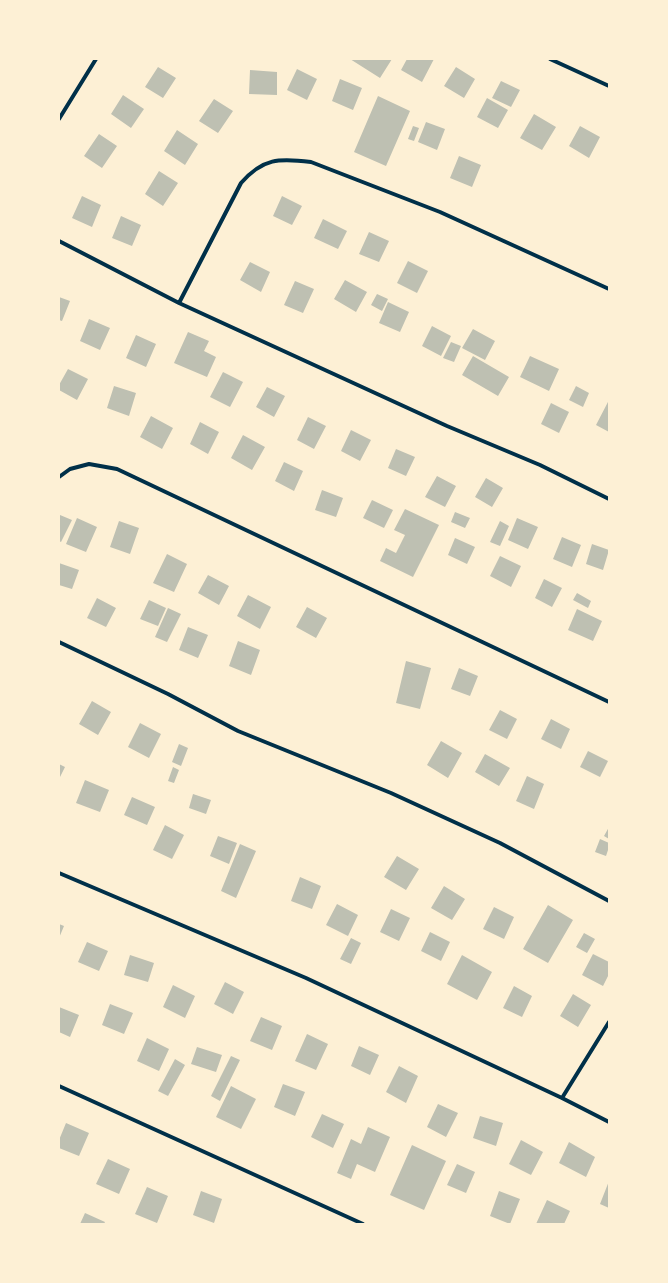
<!DOCTYPE html>
<style>
body{margin:0}
#map{position:relative;width:668px;height:1283px;overflow:hidden;background:#fdf0d5;font-family:"Work Sans",sans-serif}
canvas{display:block}
.frame{position:absolute;inset:0;border:60px solid #fdf0d5;pointer-events:none}
</style>
<div id="map">
<canvas width="668" height="1283"></canvas>
<div class="frame"></div>
</div>
<script>
const g = document.querySelector('canvas').getContext('2d');
g.lineJoin = 'round';
function paint(path, color) {
  g.fillStyle = color;
  g.fill(path, 'evenodd');
}
function stroke(path, color, width, dash) {
  g.strokeStyle = color;
  g.lineWidth = width;
  g.lineCap = dash ? 'butt' : 'round';
  g.setLineDash(dash || []);
  g.stroke(path);
}
paint(new Path2D(`
 M350,59H392L380,78Z
 M407,59H434L422,82L401,70Z
 M158,67L176,78L163,98L145,87Z
 M456,67L475,79L464,98L444,86Z
 M297,69L317,79L307,100L287,90Z
 M250,70L277,72V95L249,94Z
 M340,79L362,88L353,110L332,101Z
 M501,81L520,90L511,107L492,98Z
 M123,95L144,109L131,128L111,114Z
 M378,96L410,111L386,166L354,152Z
 M487,98L508,110L498,128L477,117Z
 M214,99L233,111L218,133L199,121Z
 M534,114L556,127L542,150L520,138Z
 M426,122L445,129L437,150L418,142Z
 M413,126L419,128L414,141L408,139Z
 M580,126L600,137L589,158L569,146Z
 M177,130L198,144L185,165L164,151Z
 M99,134L117,146L102,168L84,156Z
 M459,156L481,165L472,187L450,178Z
 M159,171L178,183L163,206L145,194Z
 M82,196L101,205L92,227L72,218Z
 M282,196L302,206L292,225L273,216Z
 M121,216L141,225L132,246L112,238Z
 M323,219L347,231L338,249L314,238Z
 M369,232L389,241L379,262L359,254Z
 M408,261L428,271L417,293L397,283Z
 M250,262L270,272L261,292L240,280Z
 M345,280L367,292L356,312L334,299Z
 M295,281L314,289L303,313L284,305Z
 M377,294L388,299L382,311L371,305Z
 M59,297L70,301L62,321L59,320Z
 M388,302L409,312L400,332L379,323Z
 M89,319L110,328L100,350L80,341Z
 M432,326L451,336L441,356L422,346Z
 M473,329L495,341L485,360L462,348Z
 M188,332L209,341L204,351L216,357L207,377L174,363Z
 M136,335L156,344L146,367L126,358Z
 M451,342L461,346L454,362L443,358Z
 M473,356L509,377L498,396L462,375Z
 M530,356L559,369L549,391L520,377Z
 M68,369L88,379L77,400L59,390V385Z
 M223,372L243,382L230,407L210,397Z
 M114,386L136,393L129,416L107,408Z
 M576,386L589,393L583,407L569,400Z
 M267,387L285,396L274,417L256,407Z
 M609,400V432L596,425Z
 M551,403L569,412L559,433L541,424Z
 M151,416L173,428L162,449L140,437Z
 M308,417L326,426L314,449L297,440Z
 M200,422L219,432L208,454L190,444Z
 M351,430L371,440L360,461L341,451Z
 M243,435L265,447L252,470L231,458Z
 M396,449L415,457L406,476L388,468Z
 M284,462L303,471L294,491L275,481Z
 M437,476L456,486L445,507L425,497Z
 M486,478L503,488L492,507L475,497Z
 M322,490L343,498L336,517L315,510Z
 M372,500L393,510L384,528L363,518Z
 M405,509L439,525L413,577L380,561L386,548L396,553L405,535L394,530Z
 M455,512L470,518L465,528L451,522Z
 M60,515L72,520L61,542L59,541V517Z
 M77,518L97,527L86,552L66,544Z
 M517,518L538,527L528,549L508,540Z
 M119,521L139,528L130,554L110,547Z
 M500,521L509,526L500,546L490,542Z
 M562,537L581,545L572,567L553,559Z
 M455,538L475,547L467,564L448,555Z
 M592,544L609,550L603,570L586,564Z
 M167,554L187,564L174,592L153,583Z
 M500,556L521,566L511,587L490,576Z
 M59,563L79,570L72,589L59,585Z
 M208,575L229,586L219,605L198,593Z
 M544,579L562,588L552,607L535,598Z
 M577,593L591,601L588,608L573,600Z
 M248,595L271,607L260,629L237,616Z
 M97,598L116,608L106,627L87,618Z
 M149,600L166,608L158,626L140,619Z
 M307,607L327,618L316,638L296,627Z
 M168,608L181,614L167,642L155,637Z
 M577,609L602,621L593,641L568,630Z
 M188,627L208,635L198,658L179,650Z
 M238,641L260,650L251,675L229,666Z
 M406,661L431,668L420,709L396,703Z
 M459,668L478,676L470,696L451,689Z
 M92,701L111,712L98,735L79,724Z
 M500,710L517,719L507,739L489,730Z
 M551,719L570,729L561,749L541,739Z
 M140,723L161,734L149,758L128,747Z
 M441,741L462,753L448,778L427,765Z
 M179,744L188,748L181,766L172,762Z
 M588,751L608,761L600,777L580,767Z
 M485,754L510,768L499,786L475,772Z
 M59,764L65,767L59,779Z
 M173,767L179,770L174,783L168,781Z
 M527,776L544,784L534,809L516,801Z
 M85,780L109,790L100,812L76,803Z
 M193,794L211,800L206,814L189,808Z
 M132,797L155,807L147,825L124,815Z
 M165,825L184,835L172,859L153,850Z
 M609,827V839L604,836Z
 M218,836L237,843L229,864L210,856Z
 M600,839L609,843V847L606,856L595,852Z
 M240,844L256,851L236,898L221,891Z
 M397,856L419,869L406,890L384,877Z
 M300,877L321,886L312,909L291,901Z
 M444,886L465,899L452,920L431,908Z
 M337,904L358,915L348,936L326,925Z
 M548,905L573,920L548,963L523,949Z
 M494,907L514,917L504,939L483,929Z
 M391,909L410,918L399,941L380,932Z
 M59,924L64,926L59,938Z
 M430,932L450,942L441,961L421,951Z
 M584,933L595,939L587,953L576,947Z
 M351,938L361,943L351,964L340,959Z
 M87,942L108,951L99,971L78,962Z
 M593,954L609,962V974L603,986L582,975Z
 M130,955L154,963L148,982L124,975Z
 M462,955L492,972L477,1000L447,984Z
 M225,982L244,992L233,1014L214,1004Z
 M173,985L195,996L185,1018L163,1007Z
 M514,986L532,996L522,1017L503,1008Z
 M573,994L591,1005L578,1027L560,1016Z
 M110,1004L133,1013L124,1034L102,1025Z
 M59,1007L79,1015L70,1037L59,1032Z
 M261,1017L282,1026L272,1050L250,1041Z
 M307,1034L328,1044L316,1070L295,1061Z
 M147,1038L169,1049L159,1071L137,1061Z
 M359,1046L379,1055L370,1075L351,1066Z
 M197,1047L222,1055L216,1072L191,1064Z
 M231,1056L240,1060L220,1101L211,1096Z
 M175,1059L185,1065L168,1096L158,1091Z
 M399,1066L418,1076L406,1103L386,1092Z
 M283,1084L305,1092L295,1116L274,1107Z
 M231,1086L256,1099L241,1129L216,1117Z
 M438,1104L458,1113L446,1137L427,1127Z
 M322,1114L344,1124L333,1148L311,1137Z
 M480,1116L503,1123L496,1146L473,1138Z
 M66,1123L89,1133L79,1156L59,1148V1140Z
 M368,1127L390,1137L375,1172L357,1164L351,1179L337,1173L351,1139L361,1144Z
 M521,1140L543,1152L531,1175L509,1164Z
 M569,1142L595,1157L586,1177L559,1163Z
 M412,1145L446,1161L424,1210L390,1195Z
 M108,1159L130,1169L119,1194L96,1184Z
 M457,1164L475,1172L466,1193L447,1185Z
 M609,1181V1208L600,1204Z
 M147,1187L168,1196L157,1223L135,1214Z
 M201,1191L222,1199L214,1223L193,1215Z
 M499,1191L520,1199L510,1224L490,1216Z
 M547,1200L570,1211L564,1224H536Z
 M85,1213L105,1222L104,1224H80Z`), '#bec0b2');
stroke(new Path2D(`
 M550,59L609,86
 M59,119L96,59
 M59,241L179,303L447,426L540,465L609,499
 M179,303L241,183C263,158 279,158 311,162L440,212L609,289
 M59,477L70,469L89,464L117,469L609,702
 M59,642L168,694L238,731L391,793L500,843L609,901
 M59,873L306,978L562,1098L609,1122
 M59,1086L363,1224
 M562,1098L609,1022`), '#003049', 4);
</script>
